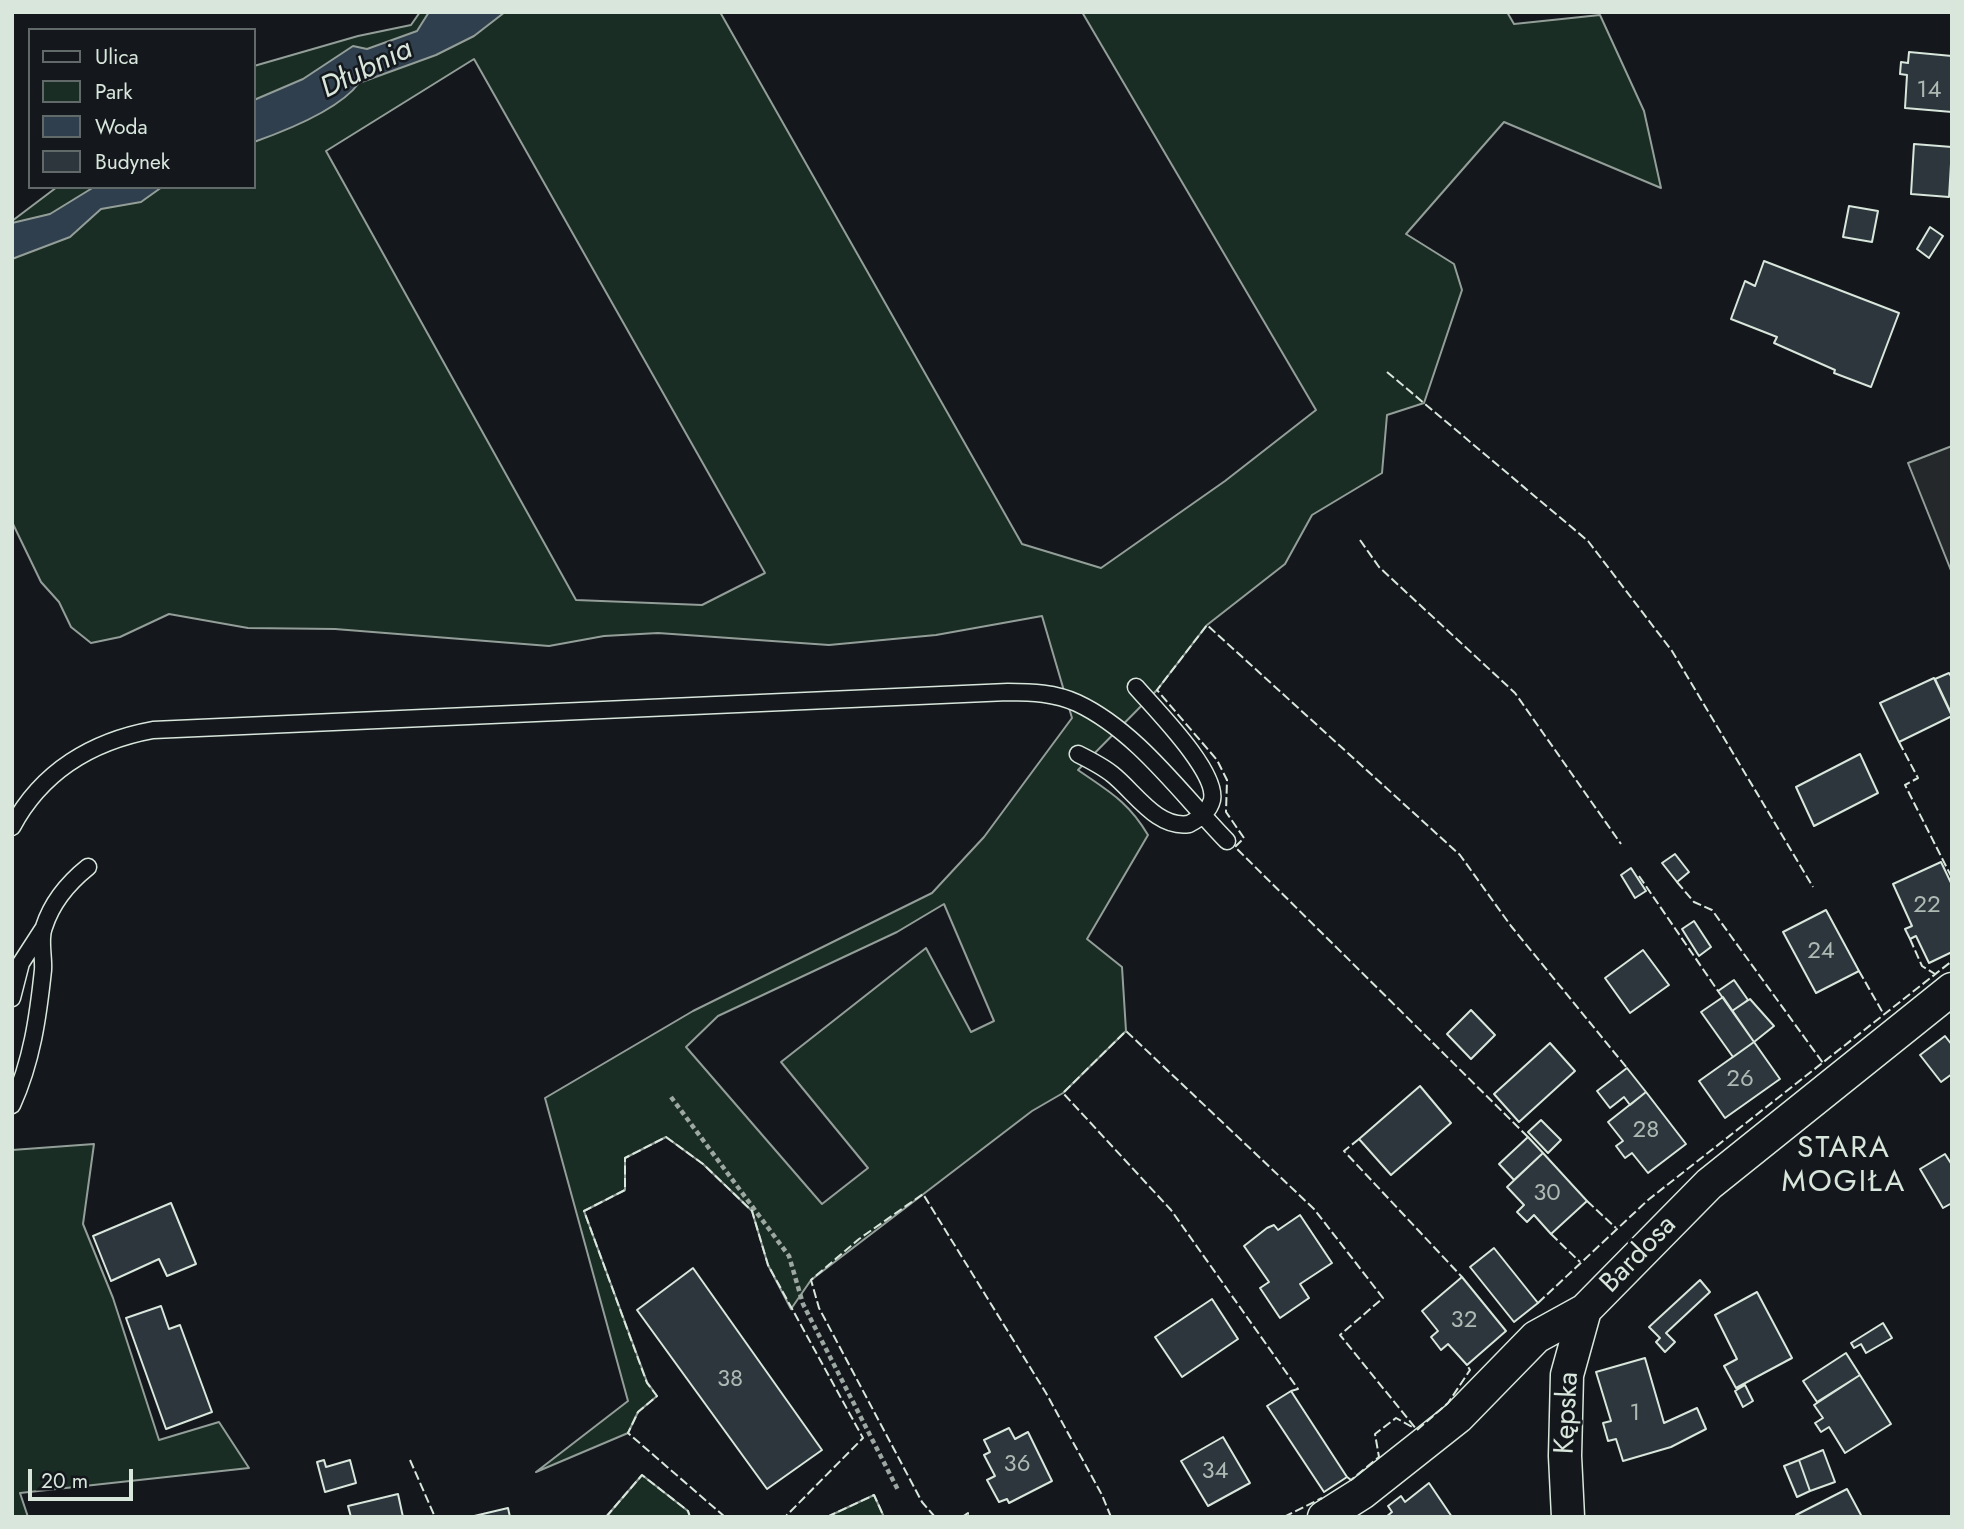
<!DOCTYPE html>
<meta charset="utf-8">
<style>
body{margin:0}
#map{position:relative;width:1964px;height:1529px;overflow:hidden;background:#14181c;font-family:Jost,sans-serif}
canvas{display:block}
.frame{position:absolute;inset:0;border:14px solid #d8e6dc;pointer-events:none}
.legend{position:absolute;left:28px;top:28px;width:228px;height:161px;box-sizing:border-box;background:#14181c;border:2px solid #626a69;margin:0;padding:9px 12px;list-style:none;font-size:21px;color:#d8e6dc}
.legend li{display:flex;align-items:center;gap:14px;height:35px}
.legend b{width:35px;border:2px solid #626a69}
.scale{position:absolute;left:28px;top:1469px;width:105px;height:32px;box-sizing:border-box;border:4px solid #d8e6dc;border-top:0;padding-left:9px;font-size:21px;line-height:24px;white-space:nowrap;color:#d8e6dc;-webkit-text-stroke:5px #14181c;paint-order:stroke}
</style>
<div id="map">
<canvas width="1964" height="1529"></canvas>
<div class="frame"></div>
<ul class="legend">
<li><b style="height:9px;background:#14181c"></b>Ulica</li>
<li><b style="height:19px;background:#1a2d24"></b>Park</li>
<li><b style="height:19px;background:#2f3f4d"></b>Woda</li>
<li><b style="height:19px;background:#2c363c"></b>Budynek</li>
</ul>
<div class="scale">20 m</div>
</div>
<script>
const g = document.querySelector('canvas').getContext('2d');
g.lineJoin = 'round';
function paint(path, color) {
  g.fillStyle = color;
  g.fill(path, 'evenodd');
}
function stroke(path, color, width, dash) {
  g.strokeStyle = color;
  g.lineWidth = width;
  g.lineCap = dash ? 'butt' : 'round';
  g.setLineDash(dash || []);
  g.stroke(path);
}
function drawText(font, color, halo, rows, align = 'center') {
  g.font = font + ' Jost,sans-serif';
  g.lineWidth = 5;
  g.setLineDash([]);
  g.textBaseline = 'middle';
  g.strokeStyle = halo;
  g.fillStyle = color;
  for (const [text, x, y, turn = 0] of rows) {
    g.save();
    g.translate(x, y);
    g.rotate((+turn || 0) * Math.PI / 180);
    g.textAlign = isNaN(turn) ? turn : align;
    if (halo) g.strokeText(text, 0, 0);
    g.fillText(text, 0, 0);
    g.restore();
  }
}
const green = new Path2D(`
 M420,12H720L1022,544L1101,568L1225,481L1316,410L1082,12H1507L1514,24L1600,15L1644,111L1661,188L1504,122L1406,234L1454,264L1462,290L1424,403L1387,415L1382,473L1312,515L1285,564L1207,625L1157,690L1078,770C1108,791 1128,801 1148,835L1087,939L1122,967L1126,1031L1063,1093L1032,1111L811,1280L791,1309L768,1265L752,1211L703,1164L666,1137L625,1158V1190L584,1211L647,1382L657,1396L638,1412L628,1433L536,1472L628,1401L545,1098L693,1011L932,893L984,837L1072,718L1042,616L936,635L829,645L658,633L604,636L549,646L335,629L248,628L169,614L120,637L91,643L71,627L59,602L41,582L12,522V259L30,250L12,233V221L57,187H254V66L358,36L411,25ZM474,59L765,573L702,605L576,600L326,151ZM944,904L994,1021L971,1032L926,948L781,1062L868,1168L822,1204L686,1047L718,1016L897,932Z
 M94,1144L83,1224L113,1298L159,1440L219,1422L249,1468L20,1493L28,1517H12V1150Z
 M642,1475L688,1511L690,1517H606Z
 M874,1495L884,1517H827Z`);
paint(green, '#1a2d24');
stroke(green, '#939e99', 2);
const parking = new Path2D(`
 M1952,446V573L1908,463Z`);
paint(parking, '#24282b');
stroke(parking, '#939e99', 2);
const water = new Path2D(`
 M429,12H505L474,36L436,55L359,83C339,110 285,131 254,142V100L303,79L353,46L367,49L417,31Z
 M94,187H162L141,202L101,209L70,237L12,259V223L50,214Z`);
paint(water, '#2f3f4d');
stroke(water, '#939e99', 2);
const building = new Path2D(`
 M1909,52L1952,56V112L1905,108L1907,75L1900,74L1901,62L1908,63Z
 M1914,144L1952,147L1949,197L1911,194Z
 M1849,206L1878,211L1872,242L1843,237Z
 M1930,227L1943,236L1929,258L1917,249Z
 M1764,261L1899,313L1871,387L1834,373L1835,370L1774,343L1777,337L1731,319L1745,281L1755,286Z
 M1949,673L1952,678V715L1935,679Z
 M1934,678L1952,716L1899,742L1880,703Z
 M1860,754L1878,793L1814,826L1796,787Z
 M1675,854L1689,872L1677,882L1662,863Z
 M1941,862L1952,885V952L1929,963L1916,936L1910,939L1905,929L1912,926L1893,884Z
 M1631,868L1646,891L1635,898L1621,875Z
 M1826,910L1859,971L1816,993L1783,932Z
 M1694,921L1711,947L1699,956L1682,929Z
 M1643,950L1669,985L1630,1013L1605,978Z
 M1734,980L1748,1000L1732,1011L1718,991Z
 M1723,997L1754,1042L1733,1057L1701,1012Z
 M1750,999L1774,1026L1754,1042L1732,1011Z
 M1471,1010L1495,1035L1471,1059L1447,1034Z
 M1945,1036L1952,1045V1074L1941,1082L1920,1055Z
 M1754,1042L1780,1079L1725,1118L1699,1081Z
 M1550,1043L1575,1071L1519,1122L1494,1094Z
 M1627,1068L1646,1092L1630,1105L1624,1097L1610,1108L1597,1091Z
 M1420,1086L1451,1123L1391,1175L1359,1139Z
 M1646,1092L1686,1144L1648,1173L1632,1153L1625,1158L1616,1146L1623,1141L1608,1122Z
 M1541,1120L1561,1140L1548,1153L1528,1132Z
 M1528,1137L1543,1153L1514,1180L1499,1164Z
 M1543,1153L1587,1201L1551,1234L1534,1215L1527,1222L1517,1212L1524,1205L1507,1187Z
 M1945,1154L1952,1165V1203L1943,1208L1920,1169Z
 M171,1203L196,1264L167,1276L159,1259L111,1281L93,1236Z
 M1300,1215L1332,1263L1300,1284L1309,1298L1280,1318L1260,1288L1269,1282L1244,1246L1267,1228L1274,1225L1278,1230Z
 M1494,1248L1538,1303L1514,1322L1470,1267Z
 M693,1268L822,1450L767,1489L637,1310Z
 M1462,1277L1506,1331L1467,1365L1448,1344L1441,1350L1431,1337L1438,1331L1422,1311Z
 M1700,1280L1710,1292L1666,1333L1675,1342L1665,1352L1656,1342L1660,1338L1649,1327Z
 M1757,1292L1792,1358L1736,1388L1724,1366L1737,1359L1715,1315Z
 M1212,1299L1238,1339L1182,1377L1155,1337Z
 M161,1306L169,1329L180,1325L212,1412L166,1429L126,1318Z
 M1883,1323L1892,1338L1866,1353L1861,1344L1854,1348L1851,1343Z
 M1846,1353L1860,1375L1817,1402L1803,1381Z
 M1645,1358L1664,1423L1697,1408L1706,1429L1671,1447L1623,1461L1616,1439L1608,1441L1603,1423L1611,1421L1596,1372Z
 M1860,1375L1891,1424L1845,1453L1829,1427L1821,1432L1815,1423L1823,1418L1814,1405Z
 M1745,1385L1753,1401L1743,1407L1735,1391Z
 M1291,1391L1347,1477L1324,1492L1267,1406Z
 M1009,1428L1015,1439L1028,1432L1052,1481L1009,1503L1007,1499L999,1502L987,1480L995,1476L984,1455L990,1452L984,1440Z
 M1223,1437L1250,1483L1208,1506L1181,1461Z
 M1823,1450L1835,1482L1810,1491L1799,1460Z
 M324,1460L326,1467L350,1460L356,1483L325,1492L317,1462Z
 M1799,1460L1810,1491L1797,1497L1784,1466Z
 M1429,1483L1452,1517H1386L1392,1512L1388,1506L1401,1496L1405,1502Z
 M1847,1489L1862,1517H1797L1796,1515Z
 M398,1494L403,1517H351L348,1506Z
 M508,1508L510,1517H470Z`);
paint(building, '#2c363c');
stroke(building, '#d8e6dc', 2);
const lane = new Path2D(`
 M1078,754C1090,760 1102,766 1112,774C1135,792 1157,829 1189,824C1199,819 1209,812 1212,800C1218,772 1155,709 1136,687
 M12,827C42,771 93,741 153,730L1008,692C1032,692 1055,693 1077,703C1137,731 1182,795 1227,841
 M12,998L21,963L43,929
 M12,1105C32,1061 38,1017 43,970C44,956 39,940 44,927C52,902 68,883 88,867`);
const street = new Path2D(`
 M1324,1517L1362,1493L1458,1417L1536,1337L1585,1310L1709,1184L1952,989
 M1568,1517L1565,1456L1567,1375L1585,1310`);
stroke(lane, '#d8e6dc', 19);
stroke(street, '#d8e6dc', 35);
stroke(new Path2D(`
 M671,1097L789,1256L803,1304L898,1490`), '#9da8a2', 4.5, [5, 3.5]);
stroke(lane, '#14181c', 16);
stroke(street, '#14181c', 32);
stroke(new Path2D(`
 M1387,372L1588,541L1672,651L1813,887
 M1360,540L1379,567L1515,693L1621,844
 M1899,742L1918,778L1905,785L1952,878
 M1639,876L1718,991
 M1677,882L1694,902L1712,910L1823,1063
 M1910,939L1922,966L1935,974
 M1859,971L1883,1013
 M1528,1137L1235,847L1244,838L1226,812L1227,780L1217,760L1157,690L1207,625L1460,855L1511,926L1627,1068
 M1359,1139L1344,1151L1462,1277
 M1587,1201L1616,1228
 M1551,1234L1580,1262
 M1538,1303L1648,1200L1952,961
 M1291,1391L1298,1389L1171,1210L1063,1093L1126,1031L1314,1209L1383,1298L1340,1335L1417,1430
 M1417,1430L1448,1403L1470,1370L1467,1365
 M410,1460L435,1517
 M1347,1477L1351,1480L1379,1457L1375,1434L1396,1418L1414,1428
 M606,1517L642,1475L688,1511L690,1517
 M725,1517L628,1433L638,1412L657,1396L647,1383L584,1211L625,1190V1158L666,1137L703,1164L752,1211L768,1265L863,1438L785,1517
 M827,1517L874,1495L884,1517
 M935,1517L922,1502L819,1308L811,1280L859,1239L923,1194L1046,1393L1102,1495L1111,1517
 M962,1517L968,1513V1517
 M1284,1517L1322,1498`), '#d8e6dc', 2, [9, 3.5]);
drawText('24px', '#adbab4', null, [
 ["14",1929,91],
 ["22",1927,906],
 ["24",1821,952],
 ["26",1740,1080],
 ["28",1646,1131],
 ["30",1547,1194],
 ["32",1464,1321],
 ["38",730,1380],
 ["1",1635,1414],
 ["36",1017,1465],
 ["34",1215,1472]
]);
drawText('28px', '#d8e6dc', '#14181c', [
 ["Bardosa",1639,1255,-46],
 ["Kępska",1568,1413,-87]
]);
drawText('italic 30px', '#d8e6dc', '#14181c', [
 ["Dłubnia",367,70,-26]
]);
g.letterSpacing = '2px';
drawText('30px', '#d8e6dc', '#14181c', [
 ["STARA",1844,1150],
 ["MOGIŁA",1844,1184]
]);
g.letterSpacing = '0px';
</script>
